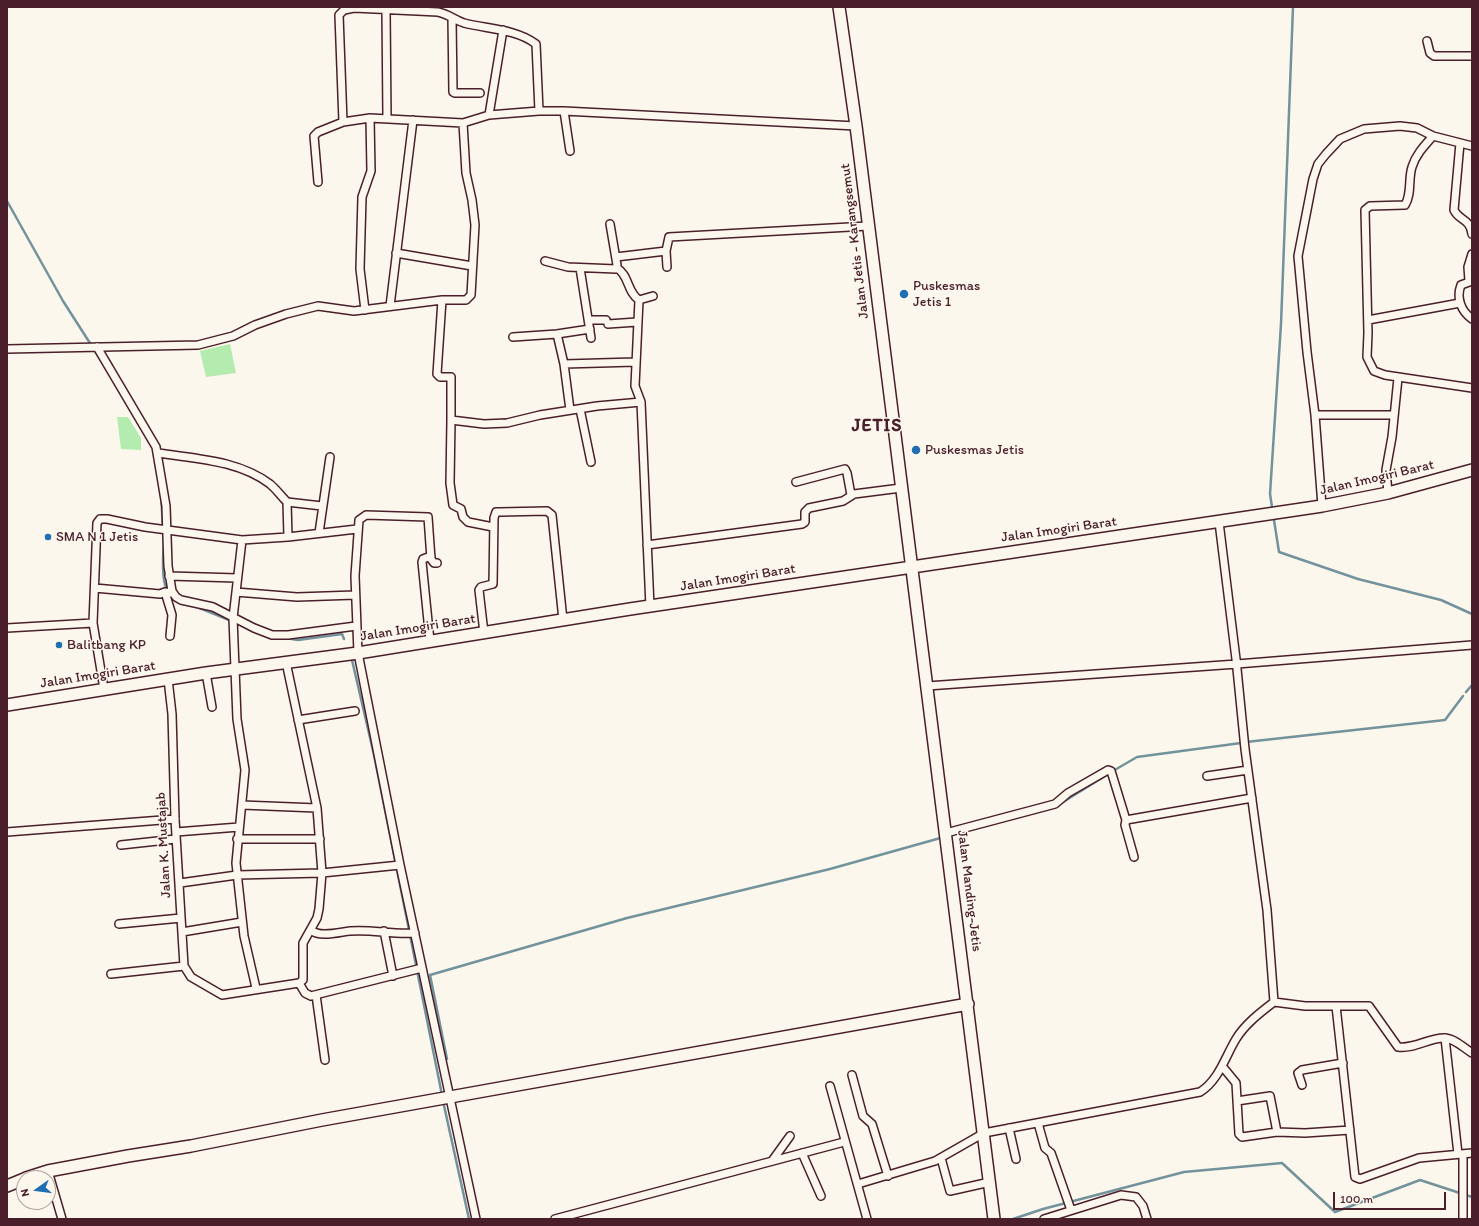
<!DOCTYPE html>
<style>
body{margin:0}
#map{position:relative;width:1479px;height:1226px;overflow:hidden;background:#fbf7ec;font-family:Itim,sans-serif}
canvas{display:block}
.frame{position:absolute;inset:0;border:8px solid #4a1f2b;pointer-events:none}
.north{position:absolute;left:16px;top:1170px;width:40px;height:40px;box-sizing:border-box;background:#fbf7ec;border:1px solid #b4a19f;border-radius:50%;rotate:256deg;font-size:11px;font-weight:700;line-height:16px;text-align:center;color:#4a1f2b}
.north::after{content:'';display:block;margin:auto;width:14px;height:18px;background:#1f6fb2;clip-path:polygon(50% 0,100% 100%,50% 72%,0 100%)}
.scale{position:absolute;left:1333px;top:1192px;width:113px;height:18px;box-sizing:border-box;border:2px solid #4a1f2b;border-top:0;padding-left:5px;font-size:12px;line-height:14px;white-space:nowrap;color:#4a1f2b;-webkit-text-stroke:3px #fbf7ec;paint-order:stroke}
</style>
<div id="map">
<canvas width="1479" height="1226"></canvas>
<div class="frame"></div>
<div class="north">N</div>
<div class="scale">100 m</div>
</div>
<script>
const g = document.querySelector('canvas').getContext('2d');
g.lineJoin = 'round';
function paint(path, color) {
  g.fillStyle = color;
  g.fill(path, 'evenodd');
}
function stroke(path, color, width, dash) {
  g.strokeStyle = color;
  g.lineWidth = width;
  g.lineCap = dash ? 'butt' : 'round';
  g.setLineDash(dash || []);
  g.stroke(path);
}
function drawText(font, color, halo, rows, align = 'center') {
  g.font = font + ' Itim,sans-serif';
  g.lineWidth = 3;
  g.setLineDash([]);
  g.textBaseline = 'middle';
  g.strokeStyle = halo;
  g.fillStyle = color;
  for (const [text, x, y, turn = 0] of rows) {
    g.save();
    g.translate(x, y);
    g.rotate((+turn || 0) * Math.PI / 180);
    g.textAlign = isNaN(turn) ? turn : align;
    if (halo) g.strokeText(text, 0, 0);
    g.fillText(text, 0, 0);
    g.restore();
  }
}
paint(new Path2D(`
 M230,344L236,373L206,377L200,351Z
 M117,417H128L141,438V450L121,449Z`), '#b4ebae');
stroke(new Path2D(`
 M7,201L63,301L104,365
 M161,495L163,528
 M1272,507L1270,494L1281,324L1293,7
 M1274,520L1279,552L1358,579L1441,600L1472,614
 M164,541C163,560 158,598 182,603
 M197,607L244,626
 M285,638L298,640L342,634L344,639
 M352,660L374,755L442,1095
 M1466,692L1472,685
 M1246,742L1445,720L1463,696
 M1113,771L1137,757L1241,743
 M1055,807L1110,773
 M447,1059L430,975L627,918L830,869L944,837
 M443,1101L469,1219
 M1013,1219L1043,1209L1184,1172L1282,1163L1335,1212L1420,1180L1472,1197`), '#72929c', 2.5);
const street = new Path2D(`
 M386,10L387,118
 M452,18L453,92L455,93H480
 M1427,41L1430,53L1434,56H1472
 M539,111H564L570,151
 M564,111L856,126
 M489,115L503,30
 M1433,136C1425,145 1416,154 1412,167C1408,179 1412,194 1405,205L1370,206L1365,210L1368,333L1367,357L1374,371L1385,375L1472,388
 M1460,143L1454,210C1459,221 1470,218 1472,234
 M318,182L314,136L318,132L343,122L370,118L463,123L489,115L539,111L536,44C516,29 488,29 464,23C455,20 448,14 438,12L354,8L344,10L339,15L343,122
 M666,251L667,267
 M396,253L472,266
 M616,257L666,251L669,237L868,226
 M545,261L568,267L616,269L617,265L610,224
 M580,268L591,338
 M617,268C629,275 627,292 639,300L635,386L641,402L650,607
 M1469,281L1468,267L1472,254
 M1472,281L1461,285C1456,298 1461,311 1472,319
 M442,300L437,374L440,377H451V420L484,424L507,423L540,415L597,406L641,402
 M639,300L653,296
 M390,306L413,120
 M365,310L360,269L362,197L371,171L370,118
 M589,320H606
 M1368,320L1460,303
 M608,324L637,322
 M557,334L564,364L635,362
 M513,337L557,334L590,329
 M97,347L156,447L166,506L168,566L172,591L176,597L181,600L213,607L254,628L272,635H288L356,626
 M7,349L198,345L233,336L255,325L286,314L318,306L354,311L442,300H466L471,295L475,225L472,200L466,173L463,123
 M564,364L570,410
 M580,409L591,462
 M1315,415H1393
 M451,420L450,483L453,505L461,509L463,517L468,522L493,527
 M158,453C196,459 238,460 270,484C276,489 281,496 287,502L322,506
 M796,482L845,469L847,473L851,495
 M1388,493L1386,470L1392,437L1398,378
 M287,502L288,537
 M1322,506L1315,415L1307,352L1298,256L1313,179L1318,164L1326,154L1340,139L1364,129L1400,126L1417,128L1433,136L1472,146
 M1219,522L1236,659L1245,749L1267,910L1274,1002
 M319,533L330,457
 M242,540L288,537L357,529
 M647,545L802,524L805,522V512L809,508L843,501L854,494L901,488
 M437,563H434L431,559L428,517L366,515L359,520L355,576L358,653L400,865L476,1219
 M169,576L237,578
 M95,588L160,594L165,592L172,593
 M165,592L172,615L170,636
 M236,592L297,597L355,595
 M7,628L93,623
 M484,633L479,590L481,587L493,584L494,518L496,512H500L547,511L552,515L563,620
 M430,641L422,562L423,559L431,556
 M206,673L212,707
 M168,679L172,714L175,819L184,966L191,977L222,995L299,983L303,980V943L317,918L319,909L322,873L317,808L286,662
 M927,686L1237,664L1472,645
 M104,689L93,623L97,523L100,519H107L145,527L242,540L233,618L237,719L245,770L236,863L244,936L256,988
 M298,720L355,711
 M1207,776L1248,770
 M242,805L317,808
 M1126,820L1125,825L1134,857
 M7,832L175,819
 M176,832L239,827
 M946,833L1055,804L1068,793L1108,770L1111,771L1126,820L1252,798
 M237,839H320
 M121,845L176,839
 M180,883L237,875L322,873L400,865
 M119,924L181,918
 M311,930C319,938 340,932 350,931C372,929 393,935 415,933
 M384,931L393,976
 M182,932L242,922
 M111,974L184,966
 M299,983L305,993L311,996L422,968
 M316,995L325,1060
 M1336,1006L1355,1177L1360,1179L1419,1158L1472,1153
 M1445,1038L1458,1154
 M1222,1066L1236,1083L1239,1134L1242,1137L1277,1132L1305,1133L1350,1130
 M852,1075L863,1116L872,1124L888,1176
 M1302,1085L1298,1073L1302,1070L1343,1063
 M830,1086L867,1219
 M1237,1101L1270,1096L1277,1132
 M1038,1123L1045,1148L1051,1153L1071,1210
 M1009,1128L1016,1159
 M802,1153L821,1196
 M1463,1154V1219
 M941,1158L950,1191L990,1182
 M772,1161L790,1136
 M48,1171L62,1219
 M858,1184L935,1161L984,1133L1200,1092C1219,1080 1225,1057 1236,1039C1245,1024 1261,1012 1274,1002L1305,1006H1369L1398,1047C1415,1049 1428,1038 1444,1038C1454,1038 1464,1048 1472,1053
 M555,1219L844,1142
 M1044,1219L1121,1195L1136,1197L1143,1206L1147,1219`);
const secondary = new Path2D(`
 M839,7L856,126L994,1219
 M7,705L206,673L358,653L630,609L1322,506L1388,493L1472,470
 M26,1178L48,1171L128,1156L191,1146L322,1120L968,1004
 M7,1186L24,1179`);
stroke(street, '#4a1f2b', 10);
stroke(secondary, '#4a1f2b', 14);
stroke(street, '#fbf7ec', 7);
stroke(secondary, '#fbf7ec', 11);
for (const [x, y, r, color] of [
 [904,294,5,"#1f6fb2"],
 [916,450,5,"#1f6fb2"],
 [48,537,4,"#1f6fb2"],
 [59,645,4,"#1f6fb2"]
]) {
  const dot = new Path2D();
  dot.arc(x, y, r, 0, 2 * Math.PI);
  g.fillStyle = color;
  g.fill(dot);
  stroke(dot, '#fbf7ec', 1.5);
}
drawText('14px', '#4a1f2b', '#fbf7ec', [
 ["Jalan Jetis - Karangsemut",855,241,-97],
 ["Jalan Imogiri Barat",1377,478,-13],
 ["Jalan Imogiri Barat",1059,530,-8],
 ["Jalan Imogiri Barat",738,578,-9],
 ["Jalan Imogiri Barat",418,628,-9],
 ["Jalan Imogiri Barat",98,675,-9],
 ["Jalan K. Mustajab",164,845,-93],
 ["Jalan Manding-Jetis",969,891,83]
]);
drawText('14px', '#4a1f2b', '#fbf7ec', [
 ["Puskesmas",913,286],
 ["Jetis 1",913,302],
 ["Puskesmas Jetis",925,450],
 ["SMA N 1 Jetis",56,537],
 ["Balitbang KP",67,645]
], 'left');
g.letterSpacing = '1px';
drawText('bold 18px', '#4a1f2b', '#fbf7ec', [
 ["JETIS",877,426]
]);
g.letterSpacing = '0px';
</script>
